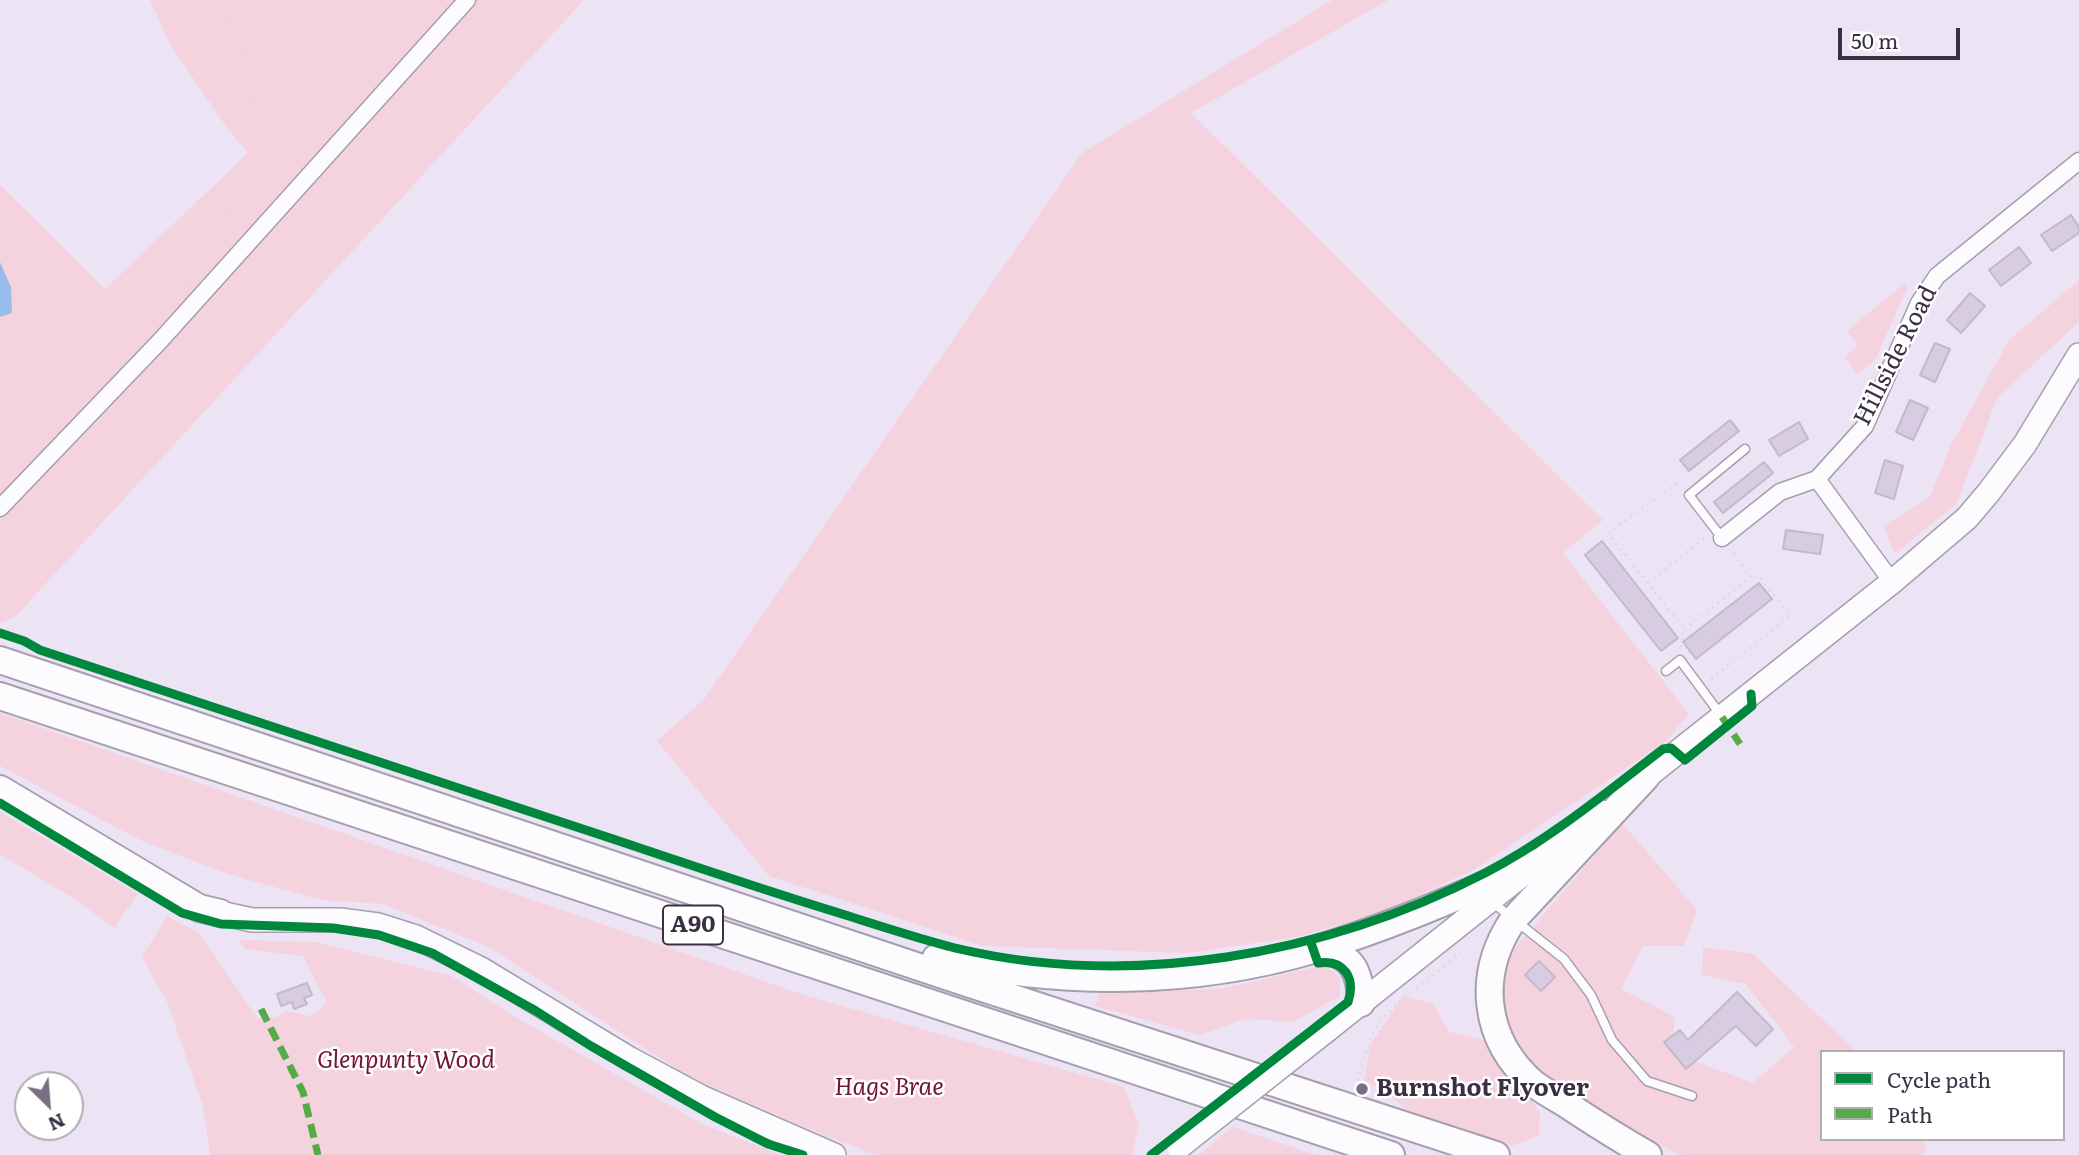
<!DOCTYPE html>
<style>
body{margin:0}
#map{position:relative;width:2079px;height:1155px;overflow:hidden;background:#ece3f4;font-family:Literata,serif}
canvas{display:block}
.legend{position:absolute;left:1820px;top:1050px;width:245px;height:91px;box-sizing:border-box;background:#fff;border:2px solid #b0acb3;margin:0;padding:9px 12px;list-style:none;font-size:21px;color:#3a3042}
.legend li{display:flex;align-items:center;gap:14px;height:35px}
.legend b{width:35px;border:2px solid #b0acb3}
.north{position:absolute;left:14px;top:1071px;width:70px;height:70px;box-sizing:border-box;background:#fff;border:2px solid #b0acb3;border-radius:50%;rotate:155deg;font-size:19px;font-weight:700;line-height:28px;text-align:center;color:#3a3042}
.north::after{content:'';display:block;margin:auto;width:24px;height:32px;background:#786f80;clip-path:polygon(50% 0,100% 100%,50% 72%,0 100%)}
.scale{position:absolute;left:1838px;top:28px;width:122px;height:32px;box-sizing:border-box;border:4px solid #3a3042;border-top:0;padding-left:9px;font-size:21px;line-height:24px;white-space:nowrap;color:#3a3042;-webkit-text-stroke:5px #fff;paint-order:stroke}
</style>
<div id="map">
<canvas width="2079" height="1155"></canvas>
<ul class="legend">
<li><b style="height:9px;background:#00873e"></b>Cycle path</li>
<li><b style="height:9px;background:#55ab46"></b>Path</li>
</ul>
<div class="north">N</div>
<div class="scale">50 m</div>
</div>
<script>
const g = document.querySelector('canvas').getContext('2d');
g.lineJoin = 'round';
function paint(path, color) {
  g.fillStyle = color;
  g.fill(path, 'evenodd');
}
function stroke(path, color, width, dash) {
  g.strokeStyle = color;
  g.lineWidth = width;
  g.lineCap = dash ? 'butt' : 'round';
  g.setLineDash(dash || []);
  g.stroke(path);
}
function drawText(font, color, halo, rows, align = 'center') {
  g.font = font + ' Literata,serif';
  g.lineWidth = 5;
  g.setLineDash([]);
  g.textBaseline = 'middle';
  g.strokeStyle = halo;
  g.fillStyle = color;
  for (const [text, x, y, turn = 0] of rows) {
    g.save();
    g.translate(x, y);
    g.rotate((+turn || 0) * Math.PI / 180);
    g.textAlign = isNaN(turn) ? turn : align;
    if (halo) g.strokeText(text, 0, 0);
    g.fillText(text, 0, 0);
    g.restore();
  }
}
paint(new Path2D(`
 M150,0H584L15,617L0,623V185L105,289L248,153L227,128L171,46Z
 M1332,0H1388L1191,113L1603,520L1563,553L1689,714L1666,741L1475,869L1390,909L1302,936L1188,953L983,946L769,876L657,741L705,698L1082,153Z
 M2079,280V322L1997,398L1957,503L1895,554L1883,526L1930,497L1950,447L2009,340Z
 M1905,283L1908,287L1875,360L1857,374L1845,357L1858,345L1847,331Z
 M0,713L801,994L1124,1087L1139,1125L1132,1155H876L809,1129L689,1077L490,948L383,904L321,900L228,874L142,841L0,766Z
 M0,812L138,894L114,928L73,898L0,854Z
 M1622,823L1697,910L1684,946H1643L1621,989L1675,1017L1670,1052L1753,1083L1794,1047L1746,984L1702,975L1703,947L1753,954L1857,1052H1822V1139H1922L1927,1150L1922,1155H1682L1605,1120L1532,1073L1507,1037L1497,995L1504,961Z
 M167,916L199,933L258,1019L277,1017L285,1011L311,1016L327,1003L303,956L245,949L239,940L315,942L452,976L507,1012L702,1124L781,1155H210L203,1106L168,1004L142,957Z
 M1325,965L1340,977V996L1294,1022L1245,1019L1200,1035L1095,1006L1100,992L1221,989Z
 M1403,996L1433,1003L1449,1032L1484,1040L1540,1112L1539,1135L1512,1146L1416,1118L1385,1091L1364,1081L1370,1045Z
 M1233,1127L1315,1155H1198Z`), '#f4d3df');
paint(new Path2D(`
 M0,262L11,287L12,313L0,317Z`), '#99bdea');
const building = new Path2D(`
 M2071,215L2079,227V233L2052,251L2041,235Z
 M2019,247L2031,263L2001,286L1989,270Z
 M1970,293L1985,306L1961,333L1947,320Z
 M1935,343L1950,349L1935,382L1920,375Z
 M1910,400L1928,408L1913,440L1896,432Z
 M1730,420L1739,431L1689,471L1680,460Z
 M1799,422L1808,439L1779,456L1769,440Z
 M1885,460L1903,466L1894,499L1875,493Z
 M1764,462L1773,473L1723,513L1714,502Z
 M1786,530L1823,535L1820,554L1783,549Z
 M1602,541L1678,638L1661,651L1585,555Z
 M1759,583L1772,599L1696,659L1683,642Z
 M1539,961L1555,977L1541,991L1525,975Z
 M307,983L312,995L304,998L307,1004L294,1009L292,1002L281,1006L277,994Z
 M1737,992L1773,1029L1756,1046L1736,1026L1686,1069L1664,1042L1680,1030L1688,1040Z`);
paint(building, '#d7cce1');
stroke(building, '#c2b9c9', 2);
const lane = new Path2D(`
 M1722,538L1689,495L1745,449
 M1666,671L1680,660L1720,714
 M1492,902L1564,959L1591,995L1612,1040L1647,1081L1692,1096`);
const street = new Path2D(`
 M1817,479L1892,582
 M0,508L160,341L467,0
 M1722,538L1780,492L1817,479L1865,426L1919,303L1937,276L2079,161`);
const secondary = new Path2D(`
 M1631,789L1892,582L1967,518L1989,492L2025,444L2079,355
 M220,913L252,920H340L378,925L416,937L481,969L630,1059L701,1097L834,1155
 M1327,1030L1601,812`);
const primary = new Path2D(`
 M0,660L964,982L1496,1155
 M0,696L1391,1155
 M1646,777L1513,920C1476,975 1483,1040 1534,1084C1544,1091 1556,1098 1566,1104C1593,1122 1620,1139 1648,1155
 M0,789L199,908L220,913
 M1318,949C1352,954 1360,970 1361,1003
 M936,958C1062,986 1192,986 1316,949C1393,926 1466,893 1539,862`);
stroke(lane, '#a79eae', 11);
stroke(street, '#a79eae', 19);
stroke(secondary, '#a79eae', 26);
stroke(primary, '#a79eae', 30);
stroke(new Path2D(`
 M185,288L200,254L268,157L239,39L216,0
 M1648,583L1706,537
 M1684,629L1751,577L1731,550
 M1681,647L1684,629L1608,533L1686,477
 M1711,679L1790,615L1759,576L1753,577
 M1356,1087C1361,1072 1364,1055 1370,1040C1383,1004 1436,978 1462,950`), '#dcd9df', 2.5, [2, 5]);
stroke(lane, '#fcfbfd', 8);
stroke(street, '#fcfbfd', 16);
stroke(secondary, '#fcfbfd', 23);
stroke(primary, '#fcfbfd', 26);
const secondaryBridge = new Path2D(`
 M1179,1147L1327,1030`);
stroke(secondaryBridge, '#a79eae', 26, []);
stroke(secondaryBridge, '#fcfbfd', 23);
stroke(new Path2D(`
 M1722,717L1740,744
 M261,1009L303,1092L318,1155`), '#55ab46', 7, [14, 7]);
stroke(new Path2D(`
 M0,633L24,641L40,650C233,712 425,776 616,840C690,865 764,890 839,913C877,925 916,938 955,948C1132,990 1326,955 1485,873C1549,840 1607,792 1663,749L1671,748L1685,760L1752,706L1751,694
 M0,803L182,913L221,924L333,928L379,935L432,953L536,1011L591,1046L715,1117L768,1144L803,1155
 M1151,1155L1348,1002C1356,978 1344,959 1318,963L1310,940`), '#00873e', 9);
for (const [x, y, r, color] of [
 [1362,1089,7,"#786f80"]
]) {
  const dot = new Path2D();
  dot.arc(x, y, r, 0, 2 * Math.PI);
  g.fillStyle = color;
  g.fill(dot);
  stroke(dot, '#fff', 2.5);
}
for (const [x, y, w] of [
 [693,925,60]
]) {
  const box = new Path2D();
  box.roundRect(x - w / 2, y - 19.5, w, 39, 5);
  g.fillStyle = '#fff';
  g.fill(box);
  stroke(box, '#3a3042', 2);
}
drawText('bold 23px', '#3a3042', null, [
 ["A90",693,925]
]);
drawText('24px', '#3a3042', '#fff', [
 ["Hillside Road",1896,356,-63]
]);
drawText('italic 24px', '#761532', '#fff', [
 ["Glenpunty Wood",406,1061],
 ["Hags Brae",889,1088]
]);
drawText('bold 24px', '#3a3042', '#fff', [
 ["Burnshot Flyover",1376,1089]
], 'left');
</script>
